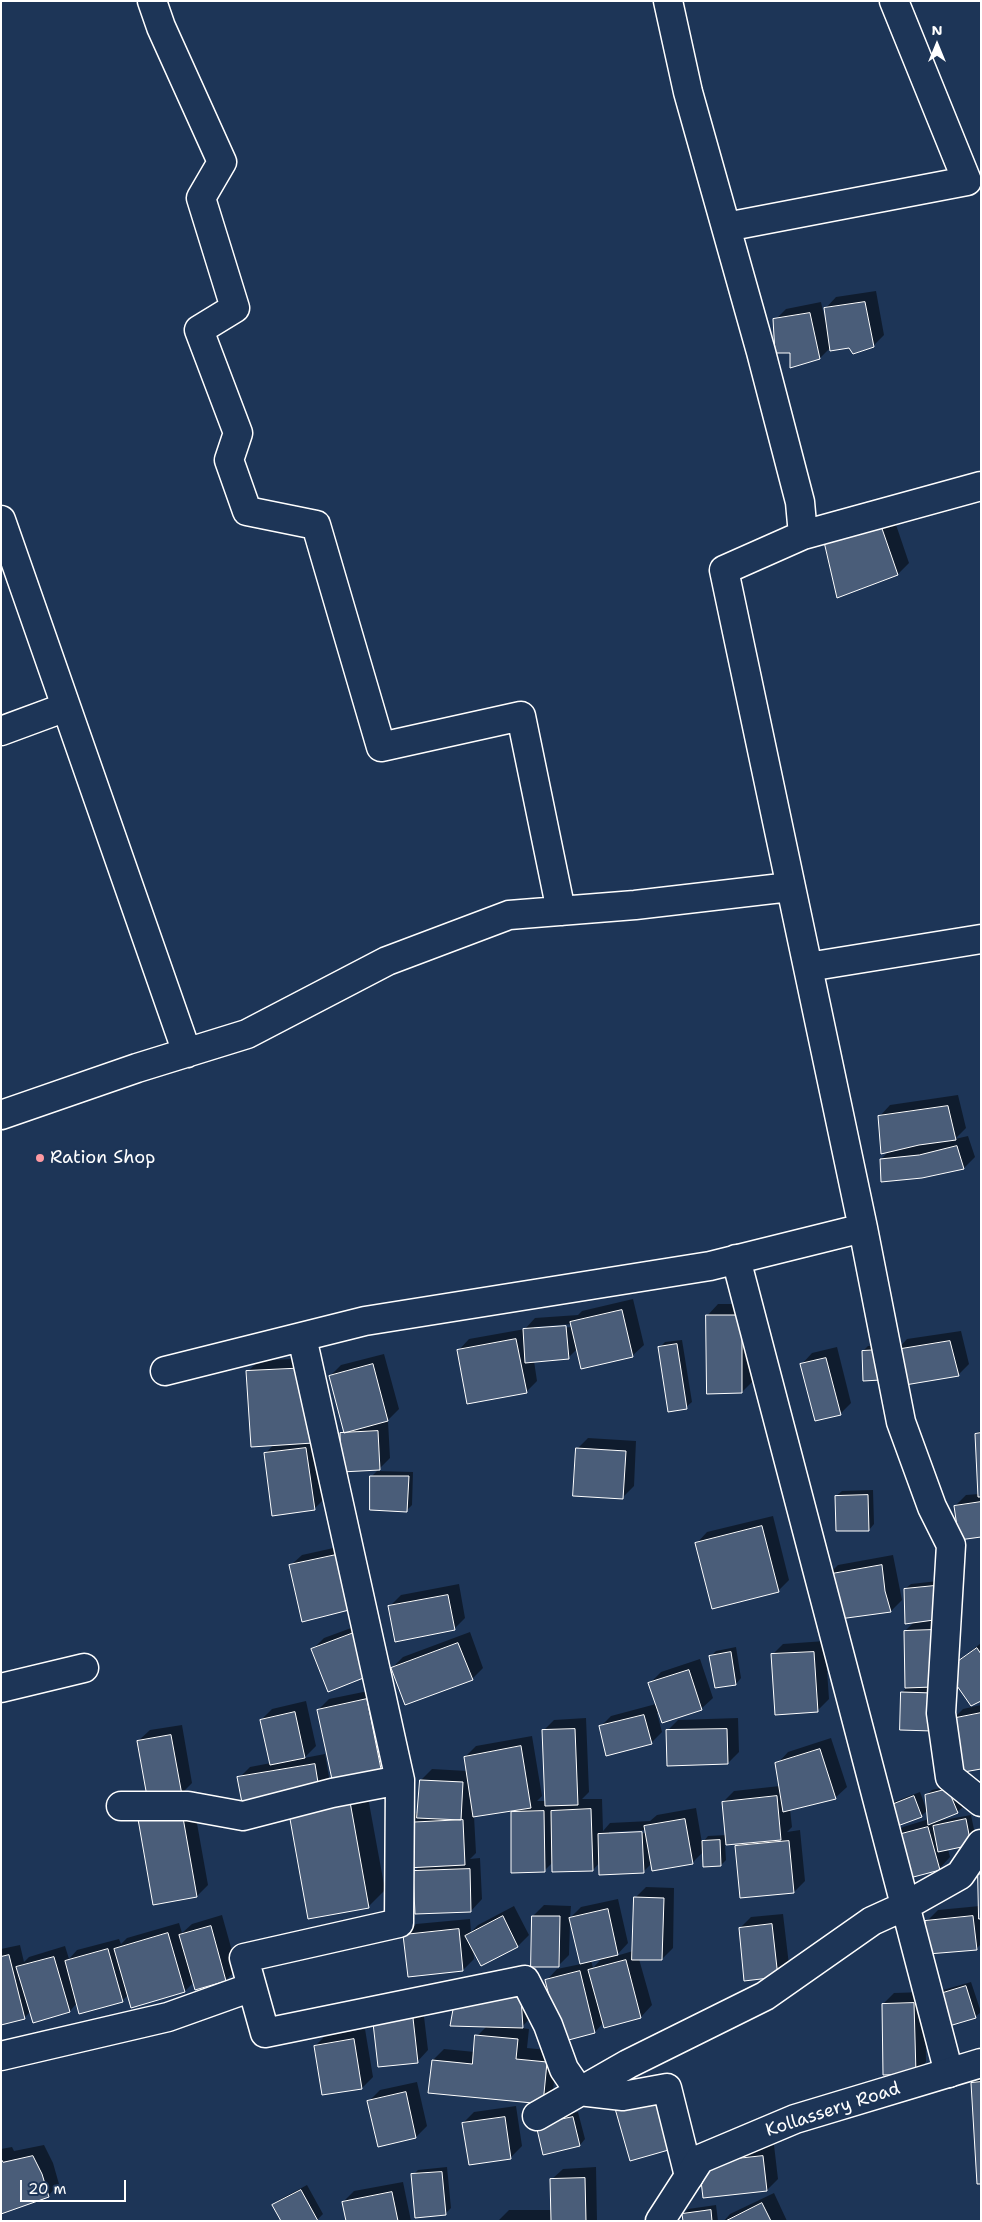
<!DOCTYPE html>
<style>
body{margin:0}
#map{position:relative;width:982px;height:2222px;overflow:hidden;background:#1d3557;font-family:"Shantell Sans",sans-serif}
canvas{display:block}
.frame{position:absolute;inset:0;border:2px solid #fff;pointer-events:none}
.north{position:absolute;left:912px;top:20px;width:50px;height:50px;-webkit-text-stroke:4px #1d3557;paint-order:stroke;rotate:0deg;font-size:14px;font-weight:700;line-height:20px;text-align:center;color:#fff}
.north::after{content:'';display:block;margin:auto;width:18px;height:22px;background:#fff;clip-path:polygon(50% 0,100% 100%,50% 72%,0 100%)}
.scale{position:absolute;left:20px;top:2180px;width:106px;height:22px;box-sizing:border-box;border:2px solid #fff;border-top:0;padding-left:6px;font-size:15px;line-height:18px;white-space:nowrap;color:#fff;-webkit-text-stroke:4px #1d3557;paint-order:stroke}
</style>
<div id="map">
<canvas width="982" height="2222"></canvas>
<div class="frame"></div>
<div class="north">N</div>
<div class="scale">20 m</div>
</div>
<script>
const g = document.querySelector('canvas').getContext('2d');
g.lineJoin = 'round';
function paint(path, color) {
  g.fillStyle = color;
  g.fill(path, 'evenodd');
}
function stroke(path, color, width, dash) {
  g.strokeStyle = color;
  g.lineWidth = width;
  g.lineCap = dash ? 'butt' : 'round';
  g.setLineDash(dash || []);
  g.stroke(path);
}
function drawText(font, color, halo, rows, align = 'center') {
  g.font = font + ' "Shantell Sans",sans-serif';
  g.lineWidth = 4;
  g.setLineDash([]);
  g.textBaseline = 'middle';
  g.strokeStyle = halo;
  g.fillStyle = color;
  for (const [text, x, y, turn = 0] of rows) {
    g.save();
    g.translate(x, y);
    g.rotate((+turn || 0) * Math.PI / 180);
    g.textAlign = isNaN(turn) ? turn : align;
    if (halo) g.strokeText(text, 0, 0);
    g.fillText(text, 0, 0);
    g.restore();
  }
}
paint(new Path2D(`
 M876,291L884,335L873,346L831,347L820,358L792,367V352L775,320L786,309L821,302L825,320L827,319L825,309L836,297Z
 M890,507L909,563L898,574L838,597Z
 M958,1095L966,1128L955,1139L968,1136L975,1157L964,1168L922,1177L881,1159L889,1151L879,1117L890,1105Z
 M633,1299L644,1345L632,1356L577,1349L568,1358L534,1361L537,1381L526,1392L458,1351L469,1339L525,1329L535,1318L578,1315L582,1311ZM572,1324V1327L534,1330V1327Z
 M718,1304H752L753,1381L742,1392L707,1316Z
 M961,1331L969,1364L958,1375L896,1351L907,1339Z
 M682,1340L692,1402L686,1407L659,1348L665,1342Z
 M885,1345L880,1379L863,1351L868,1346Z
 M837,1347L851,1403L840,1414L801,1365L812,1353Z
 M384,1354L399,1409L387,1421H388L390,1458L379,1469L341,1434L345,1430L330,1376L341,1365Z
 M320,1357L325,1498L314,1509L265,1454L274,1444L247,1372L259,1361Z
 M981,1430V1536L955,1506L966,1495L979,1494L977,1434Z
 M588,1438L636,1441L634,1486L623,1497L577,1449Z
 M377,1471L413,1472L412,1505L407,1510L372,1476Z
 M873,1490L874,1524L869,1530L836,1496L842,1491Z
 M773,1516L789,1580L778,1591L696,1544L707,1532Z
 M347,1545L360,1598L290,1566L302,1555Z
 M893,1555L902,1600L891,1611L827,1576L838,1565Z
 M938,1581L942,1620L937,1724L902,1693L908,1686L905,1631L915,1621L905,1589L911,1584Z
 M459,1584L465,1618L454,1629L390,1606L401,1595Z
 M370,1621L386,1661L313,1649L324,1638Z
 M470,1632L483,1668L472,1679L392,1668L403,1657Z
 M825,1641L829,1699L818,1710L772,1655L783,1644Z
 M981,1643V1698L948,1670Z
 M736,1647L741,1678L736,1684L710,1657L716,1651Z
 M700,1659L713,1698L701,1709L657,1713L662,1732L651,1743L600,1727L611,1716L656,1704L650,1683L661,1672Z
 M378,1689L393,1761L382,1773L318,1710L329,1699Z
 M306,1701L316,1746L304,1758L325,1754L330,1783L365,1781L385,1890L369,1906L289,1808L239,1778L250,1767L271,1763L261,1720L272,1709Z
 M981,1705V1768L952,1720L963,1709Z
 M586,1718L589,1792L582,1799H602L603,1831L610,1823L650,1821L657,1815L696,1808L702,1843L708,1836L727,1835L723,1802L734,1791L780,1786L777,1764L788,1752L831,1738L847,1787L835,1798L790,1809L792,1827L787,1832L800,1830L805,1881L794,1892L736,1847L741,1842L725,1844L726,1860L721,1865L703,1852L692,1863H652L643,1872L600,1862L593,1870L553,1862L544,1871L512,1812L515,1809L474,1816L476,1853L470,1859L480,1858L482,1899L471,1911L415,1871L420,1866L405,1824L416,1813H419L421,1780L432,1769L467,1771L465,1757L476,1746L532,1736L542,1796L537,1801H546L543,1731L554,1720ZM648,1830V1833L609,1835V1832Z
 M738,1718L739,1752L728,1763L667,1731L678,1720Z
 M182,1725L192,1783L181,1794L138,1741L150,1730Z
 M953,1785L963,1807L957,1812L938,1821L971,1815L976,1839L948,1849L950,1857L939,1869L891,1838L903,1827L929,1819L926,1795L932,1790Z
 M920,1792L927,1811L921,1816L893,1826L891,1803Z
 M193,1801L208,1885L197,1896L154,1903L151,1809Z
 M981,1873V1944L976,1949L927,1921L938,1910L980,1906L979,1875Z
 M646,1887L674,1888L673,1948L662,1959H639L652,2005L641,2017L604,2022L595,2032L561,2040L546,1981L557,1969L581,1964L570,1923L569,1955L558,1966L533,1916L544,1905L571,1906L570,1918L581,1907L618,1899L628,1943L616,1956L633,1951L635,1898ZM603,1957L593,1968L591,1960Z
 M514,1906L529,1935L518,1946L482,1964L473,1947L474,1959L463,1970L405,1935L416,1924L470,1919L471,1932L478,1925Z
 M783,1914L789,1965L778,1976L740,1928L751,1917Z
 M222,1915L237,1969L226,1980L195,1989L194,1982L185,1991L129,1994L122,2001L77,2003L70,2011L34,2021L31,2011L24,2018L1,2023V1949L20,1945L24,1962L29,1957L65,1946L69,1959L77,1950L119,1939L121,1944L127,1938L179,1923L182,1933L192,1924Z
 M971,1982L981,2012L975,2017L936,1992Z
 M531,1987L533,2015L521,2028L529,2029L527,2048L557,2051L553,2091L542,2102L433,2060L444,2049L475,2052L477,2036L487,2026L456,2005Z
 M925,1992L926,2062L915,2073L883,2004L894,1993Z
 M423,2008L428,2050L417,2062L374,2023Z
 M365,2029L373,2077L362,2088L315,2046L326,2035Z
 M981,2074V2182L972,2083Z
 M417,2082L427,2126L416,2137L369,2101L380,2090Z
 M516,2106L522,2146L511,2157L463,2123L474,2112Z
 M578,2112L585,2139L580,2145L543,2120Z
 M44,2145L53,2163L59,2184L48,2196L1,2213V2149L12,2147L14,2151Z
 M774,2145L778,2179L767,2190L711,2153Z
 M447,2167L451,2208L445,2214L413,2175L418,2170Z
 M596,2167L597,2221H498L509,2210H552L551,2180L563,2169Z
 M403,2182L411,2221H347L343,2202L354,2191Z
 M307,2185L323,2214L317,2220L315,2221L274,2205L279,2200Z
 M774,2193L787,2221H724L730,2214Z
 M716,2205L718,2221H684L683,2214L688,2209Z`), '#0007');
const building = new Path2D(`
 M865,302L874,347L853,354L849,348L830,351L824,308Z
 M810,313L820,359L790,368V353H775L773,319Z
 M878,517L898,575L837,598L822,533Z
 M948,1106L956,1140L919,1145L881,1154L878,1116Z
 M957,1146L964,1169L922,1178L881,1182L880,1159L919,1155Z
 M622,1310L633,1357L581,1369L570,1322Z
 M706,1315H742V1393L707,1394Z
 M566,1326L569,1359L525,1363L523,1329Z
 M516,1339L527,1393L467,1404L457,1350Z
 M950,1341L959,1376L899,1386L895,1350Z
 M677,1344L687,1409L668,1412L658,1347Z
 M880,1350L881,1380L863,1381L862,1351Z
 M826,1358L841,1415L815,1421L800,1364Z
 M373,1364L388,1421L344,1433L329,1376Z
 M309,1368L313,1443L251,1447L246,1371Z
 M378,1431L380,1470L341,1472L340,1433Z
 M981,1433V1497H978L975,1434Z
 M306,1448L315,1510L272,1516L264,1453Z
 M576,1448L626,1451L623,1499L573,1496Z
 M370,1476H409L407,1512L370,1510Z
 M868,1495L869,1531H836L835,1496Z
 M981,1502V1537L959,1540L954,1506Z
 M762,1526L779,1592L712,1609L695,1543Z
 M336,1555L349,1610L302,1622L289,1565Z
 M882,1565L885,1591L891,1612L832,1620L826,1575Z
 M934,1586V1620L905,1624L904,1589Z
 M448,1595L455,1630L395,1642L388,1606Z
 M932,1630L933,1687L905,1688L904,1631Z
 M359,1631L376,1673L328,1692L311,1649Z
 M458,1643L473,1680L405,1705L391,1668Z
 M977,1648L981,1654V1701L971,1706L946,1670Z
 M731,1652L736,1685L715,1688L709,1656Z
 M814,1652L818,1712L775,1715L771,1654Z
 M689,1670L702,1710L662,1723L648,1683Z
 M901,1692L933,1693L932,1731L900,1730Z
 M367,1699L382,1774L333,1784L317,1710Z
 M295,1712L305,1758L270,1765L260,1720Z
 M981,1713V1769L958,1773L951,1719Z
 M644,1715L652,1744L606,1756L599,1726Z
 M575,1729L578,1805L545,1806L542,1730Z
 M727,1729L728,1764L667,1766L666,1730Z
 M171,1735L182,1795L148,1802L137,1741Z
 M521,1746L531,1808L473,1817L464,1757Z
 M820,1749L836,1799L783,1812L775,1763Z
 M315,1764L320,1795L243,1808L237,1777Z
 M420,1780L463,1782L461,1820L417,1818Z
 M948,1789L958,1813L928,1825L925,1795Z
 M349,1796L369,1908L308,1919L288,1808Z
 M777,1796L781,1840L726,1845L722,1802Z
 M914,1796L922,1817L892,1828L884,1808Z
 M591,1809L593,1871L552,1872L551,1811Z
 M544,1811L545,1872L511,1873V1812Z
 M182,1812L197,1897L153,1905L138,1819Z
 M685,1819L693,1864L652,1871L644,1826Z
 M966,1819L971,1845L938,1852L933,1826Z
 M463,1820L465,1865L406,1868L403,1823Z
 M928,1827L940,1870L902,1880L890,1837Z
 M642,1832L644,1873L599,1875L598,1834Z
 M720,1840L721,1866L703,1867L702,1841Z
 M789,1841L794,1893L740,1898L735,1846Z
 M470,1869L471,1912L415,1914L413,1871Z
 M978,1874H981V1919H979Z
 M634,1897L664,1898L662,1960H632Z
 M608,1909L618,1955L580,1964L569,1918Z
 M503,1916L518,1947L481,1966L465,1936Z
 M532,1916H560L559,1967H531Z
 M973,1916L977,1950L928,1954L925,1921Z
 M772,1924L778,1977L744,1981L739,1928Z
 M211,1926L226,1981L195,1990L179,1935Z
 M459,1929L463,1971L408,1977L403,1935Z
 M168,1933L185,1992L131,2008L114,1949Z
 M108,1949L123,2002L79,2014L65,1961Z
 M9,1955L25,2019L1,2025V1957Z
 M54,1957L70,2012L33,2023L16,1967Z
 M626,1960L641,2018L604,2028L588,1970Z
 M580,1971L595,2033L561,2042L545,1980Z
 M966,1986L976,2018L939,2029L930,1997Z
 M521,1997L523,2028L450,2026L454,2004Z
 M914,2003L916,2074L883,2075L882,2004Z
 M413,2018L418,2063L378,2067L373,2023Z
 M475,2035L518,2039L516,2059L547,2062L543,2104L428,2093L432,2060L472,2064Z
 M354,2039L362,2089L322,2095L314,2046Z
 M981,2082V2184H977L971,2083Z
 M406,2092L416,2138L378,2147L367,2101Z
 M656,2094L672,2149L630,2161L614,2105Z
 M505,2117L511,2159L469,2165L462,2123Z
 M573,2117L580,2146L543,2155L536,2125Z
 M33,2156L42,2174L49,2197L1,2214V2159L3,2162Z
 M763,2156L767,2191L703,2198L699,2163Z
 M442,2172L446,2215L415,2218L411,2174Z
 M585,2178L586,2221H551L550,2179Z
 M301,2190L318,2221H281L272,2205Z
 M392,2192L398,2221H346L342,2202Z
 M762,2203L771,2221H726Z
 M711,2210L712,2221H683L682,2214Z`);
paint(building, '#4a5d79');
stroke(building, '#fff', 1);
const minor = new Path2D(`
 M152,1L161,27L222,162L201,198L235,308L199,330L238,433L229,460L247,511L316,525L381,747L521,716L561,911
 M668,1L688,92L761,352L800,502L803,535L724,570L863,1228L901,1422L932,1507L951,1545L941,1713L950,1777L981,1802
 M726,227L967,181L894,1
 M1,520L187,1053
 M803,535L981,486
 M1,731L66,707
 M808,967L981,939
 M1,1115L137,1068L247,1034L387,961L509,915L635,905L790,887
 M736,1259L949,2073
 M302,1337L400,1780L399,1923L244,1958L265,2033L525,1980L548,2025L564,2069L579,2091L623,2096L667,2088L689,2176
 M165,1371L365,1321L710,1266L863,1228
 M1,1688L84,1668
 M121,1806H188L243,1816L332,1793L400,1780
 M1,2056L168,2017L252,1987
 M537,2116L628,2064L765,1996L872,1921L905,1906L960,1875L981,1844`);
const tertiary = new Path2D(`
 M660,2221L700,2159L795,2119L981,2063`);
stroke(minor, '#fff', 31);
stroke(tertiary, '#fff', 31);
stroke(minor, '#1d3557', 28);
stroke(tertiary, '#1d3557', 28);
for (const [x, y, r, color] of [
 [40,1158,5,"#ff9aa2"]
]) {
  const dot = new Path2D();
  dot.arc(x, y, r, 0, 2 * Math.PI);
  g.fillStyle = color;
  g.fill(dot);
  stroke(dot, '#1d3557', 2);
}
drawText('18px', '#fff', '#1d3557', [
 ["Ration Shop",50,1158]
], 'left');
drawText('18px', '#fff', '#1d3557', [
 ["Kollassery Road",833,2110,-18]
]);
</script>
